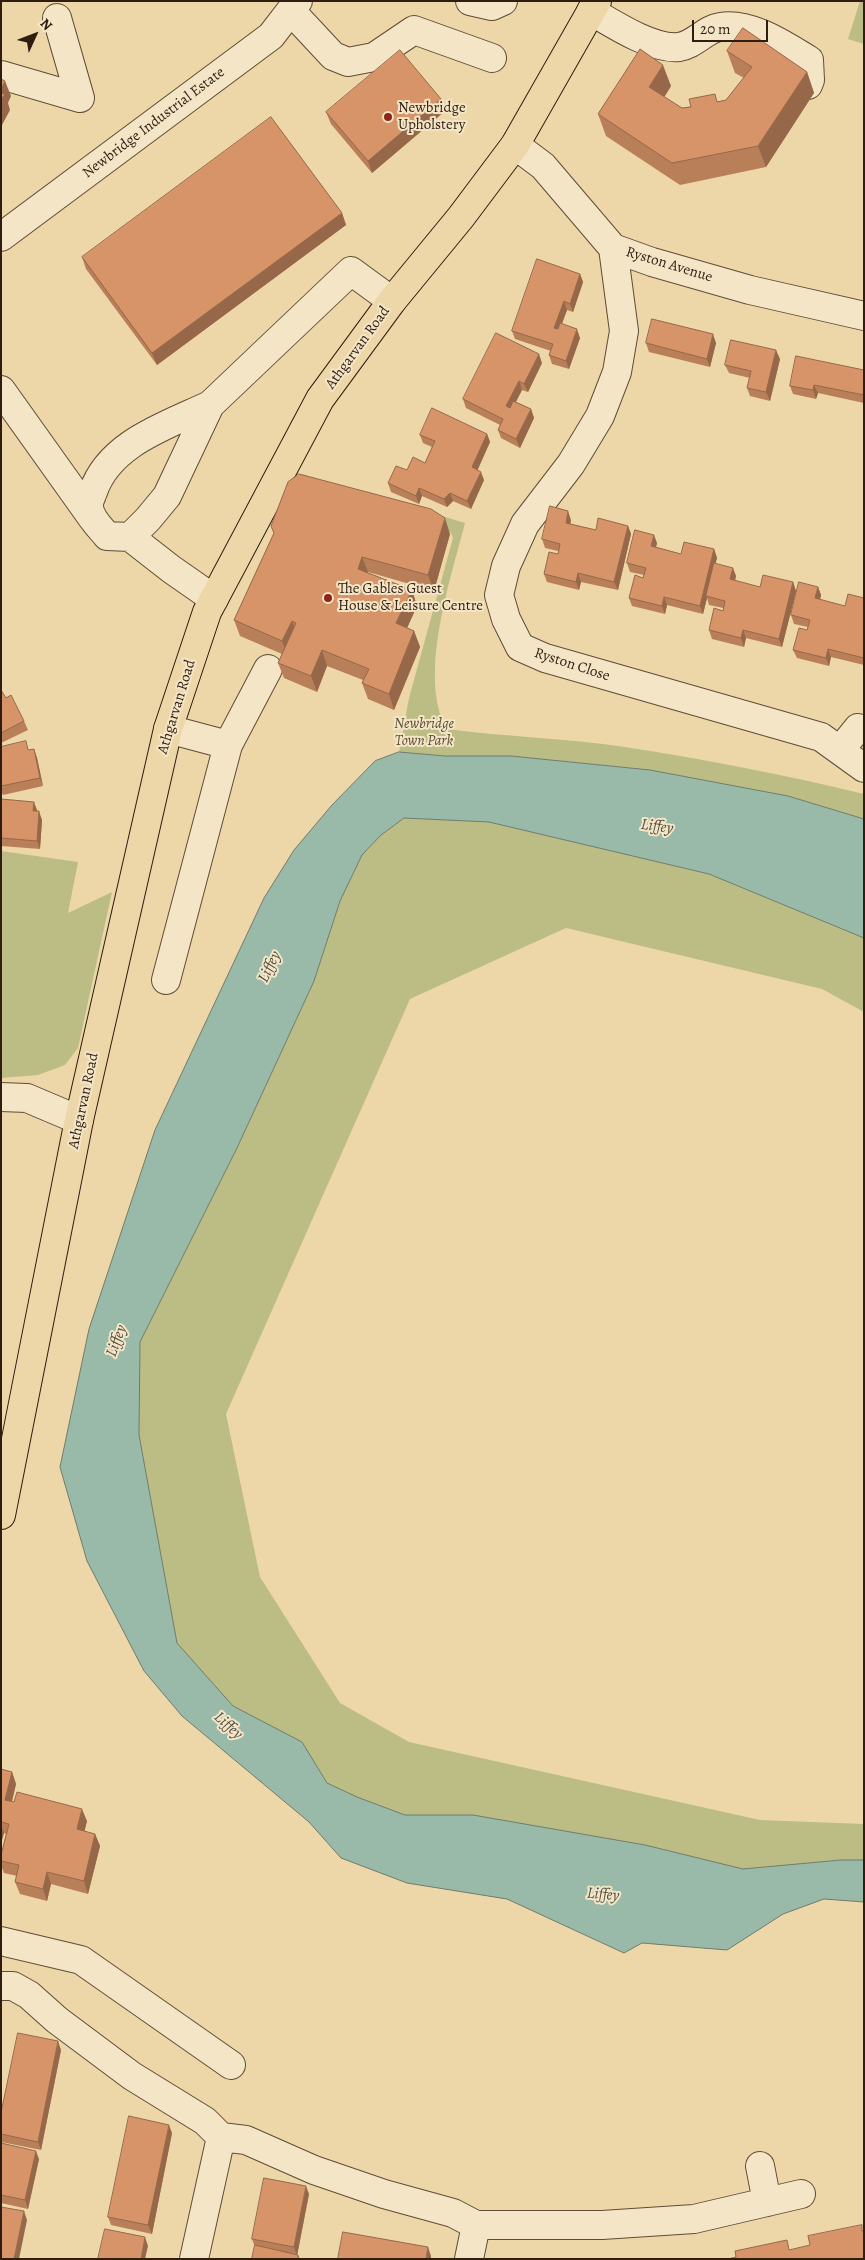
<!DOCTYPE html>
<style>
body{margin:0}
#map{position:relative;width:865px;height:2260px;overflow:hidden;background:#edd7a8;font-family:Alegreya,serif}
canvas{display:block}
.frame{position:absolute;inset:0;border:2px solid #301d11;pointer-events:none}
.north{position:absolute;left:10px;top:10px;width:50px;height:50px;-webkit-text-stroke:4px #f3e5c6;paint-order:stroke;rotate:47deg;font-size:14px;font-weight:700;line-height:20px;text-align:center;color:#301d11}
.north::after{content:'';display:block;margin:auto;width:18px;height:22px;background:#301d11;clip-path:polygon(50% 0,100% 100%,50% 72%,0 100%)}
.scale{position:absolute;left:692px;top:20px;width:76px;height:22px;box-sizing:border-box;border:2px solid #301d11;border-top:0;padding-left:6px;font-size:15px;line-height:18px;white-space:nowrap;color:#301d11;-webkit-text-stroke:4px #f3e5c6;paint-order:stroke}
</style>
<div id="map">
<canvas width="865" height="2260"></canvas>
<div class="frame"></div>
<div class="north">N</div>
<div class="scale">20 m</div>
</div>
<script>
const g = document.querySelector('canvas').getContext('2d');
g.lineJoin = 'round';
function paint(path, color) {
  g.fillStyle = color;
  g.fill(path, 'evenodd');
}
function stroke(path, color, width, dash) {
  g.strokeStyle = color;
  g.lineWidth = width;
  g.lineCap = dash ? 'butt' : 'round';
  g.setLineDash(dash || []);
  g.stroke(path);
}
function drawText(font, color, halo, rows, align = 'center') {
  g.font = font + ' Alegreya,serif';
  g.lineWidth = 4;
  g.setLineDash([]);
  g.textBaseline = 'middle';
  g.strokeStyle = halo;
  g.fillStyle = color;
  for (const [text, x, y, turn = 0] of rows) {
    g.save();
    g.translate(x, y);
    g.rotate((+turn || 0) * Math.PI / 180);
    g.textAlign = isNaN(turn) ? turn : align;
    if (halo) g.strokeText(text, 0, 0);
    g.fillText(text, 0, 0);
    g.restore();
  }
}
paint(new Path2D(`
 M860,1H864V44L848,39Z
 M302,474L465,523C451,578 417,678 447,729C506,737 566,738 625,747C705,759 785,775 864,794V819L788,796L650,770L511,756H445L399,752L409,698L453,538L451,533L438,523L298,484Z
 M404,818L489,822L709,874L864,938V1012L822,989L566,928L410,999L226,1414L260,1577L340,1703L409,1742L760,1820L864,1824V1860H841L743,1869L645,1845L473,1815H405L357,1797L327,1783L302,1742L233,1706L177,1643L139,1435L140,1342L237,1148L314,981L340,901L362,855L381,835Z
 M1,851L78,862L68,913L112,892L78,1048L65,1065L38,1075L1,1078Z`), '#bcbd85');
const water = new Path2D(`
 M399,752L445,756H511L650,770L788,796L864,819V938L709,874L489,822L404,818L381,835L362,855L340,901L314,981L237,1148L140,1342L139,1435L177,1643L233,1706L302,1742L327,1783L357,1797L405,1815H473L645,1845L743,1869L841,1860H864V1902L824,1899L783,1914L727,1950L642,1943L624,1953L507,1899L407,1883L341,1858L309,1822L182,1716L144,1671L87,1561L60,1467L89,1329L155,1130L264,898L294,850L332,805L375,761Z`);
paint(water, '#99baa9');
stroke(water, '#6f7b6c', 1);
const minor = new Path2D(`
 M470,1L492,6L503,1
 M291,11L333,56L348,62L374,57L414,30L492,58
 M591,11C613,24 653,50 679,47C694,45 706,29 720,27C751,22 784,45 809,60L810,80L808,85
 M1,75L80,98L57,18
 M515,145L543,166L613,248L652,262L750,290L864,316
 M1,237L271,36L298,1
 M613,248L624,331L617,372L600,416L571,464L525,524L506,566L499,595L506,619L520,647L545,658L821,737L864,768
 M1,390L93,519
 M210,405C168,425 109,443 93,492C91,497 88,503 89,507C90,519 100,527 107,536L130,537L148,519L167,496L210,405L351,271L392,301
 M130,537L171,569L214,599
 M228,745L268,669
 M840,750L858,728
 M166,980L228,745L168,729
 M1,1097L27,1098L79,1120
 M1,1941L81,1960L231,2065
 M1,1986H13L29,1995L57,2020L132,2076L205,2121L221,2137L246,2140L314,2170L384,2194L453,2213L476,2225H602L694,2219L801,2194
 M760,2166L767,2202
 M194,2259L221,2137
 M469,2259L476,2225`);
const major = new Path2D(`
 M1,1515L79,1120L168,729L207,612L320,399L392,301L461,217L515,145L597,1`);
stroke(minor, '#5f4c37', 30);
stroke(major, '#301d11', 30);
stroke(minor, '#f3e5c6', 28);
stroke(major, '#edd7a8', 28);
paint(new Path2D(`
 M727,51L807,72L814,93L766,167L680,185L606,136L598,114L671,86L664,97L682,108L726,100L744,78L735,73Z
 M445,111L372,173L331,124L326,112Z
 M342,213L346,225L157,365L86,269L82,257Z
 M580,274L583,282L573,312L567,310L562,324L580,338L569,369L552,364L549,355L551,351L515,339L512,331Z
 M646,343H716L710,367L649,352Z
 M780,359L770,401L750,396L747,388L750,378L729,373L725,365Z
 M542,363L528,392L522,390L516,402L531,409L534,418L520,448L501,438L498,430L500,425L466,408L463,399Z
 M864,370V403L818,393L816,399L793,394L790,386Z
 M487,434L490,442L477,470L484,480L471,509L453,501L447,507L422,496L419,504L391,492L388,483L407,470L425,463L432,447L423,443L420,435Z
 M571,520L570,524L596,530L628,526L631,534L618,590L581,582L579,590L547,582L544,574L558,554V551L545,548L542,539Z
 M274,533L450,534L434,591L368,572V573L412,590L417,606L407,628L414,631L420,647L394,710L368,699L362,683L363,680L327,666L317,692L284,678L278,663L282,654L240,636L234,620Z
 M657,543L656,547L681,554L714,549L717,558L715,563L736,576L735,581L760,587L793,582L796,591L782,647L746,638L744,647L712,639L709,630L723,611V608L709,605L707,598L703,614L667,605L665,614L632,606L629,598L643,578L644,575L630,572L627,563Z
 M818,587L821,595L820,600L845,606L864,598V665L831,657L829,666L797,658L793,650L807,630L808,627L794,624L791,615Z
 M1,690L6,698L24,721L28,730L1,743Z
 M1,747L29,750L34,749L37,758L43,786L3,795L1,791Z
 M1,799L37,810L42,820L40,849L1,846Z
 M1,1769L12,1772L16,1784L12,1802L87,1821L84,1831L95,1834L100,1846L88,1894L51,1884L47,1901L20,1894L15,1882L17,1876L4,1873L1,1865V1855L6,1834L4,1833L2,1840H1Z
 M61,2050L41,2150L1,2142V2113Z
 M172,2133L152,2234L111,2225L108,2217Z
 M1,2143L39,2159L28,2209L1,2203Z
 M309,2194L297,2255H298L300,2259H252L255,2247L252,2239Z`), '#b97f59');
paint(new Path2D(`
 M663,65L671,86L657,109L649,87Z
 M807,72L814,93L766,167L758,146Z
 M5,81L11,96L8,103L10,110L1,127V89Z
 M441,99L445,111L372,173L368,161Z
 M342,213L346,225L157,365L152,353Z
 M580,274L583,282L573,312L570,304Z
 M564,301L567,310L557,336L554,328Z
 M577,329L580,338L569,369L566,361Z
 M713,334L716,343L710,367L707,359Z
 M776,350L780,359L770,401L766,392Z
 M539,354L542,363L528,392L524,384Z
 M519,381L522,390L509,414L506,406Z
 M814,385L818,393L816,399L813,390Z
 M531,409L534,418L520,448L516,439Z
 M487,434L490,442L475,476L472,467Z
 M481,472L484,480L471,509L467,501Z
 M419,488L422,496L419,504L416,496Z
 M450,493L453,501L447,507L444,499Z
 M568,511L571,520L569,531L566,523Z
 M445,518L450,534L434,591L428,575Z
 M628,526L631,534L618,590L614,582Z
 M654,535L657,543L654,555L651,546Z
 M714,549L717,558L707,596H706L707,598L703,614L700,606Z
 M362,557L368,572L363,585L358,569Z
 M733,568L736,576L733,588L730,579Z
 M578,573L581,582L579,590L576,582Z
 M793,582L796,591L782,647L779,639Z
 M818,587L821,595L818,607L815,598Z
 M412,590L417,606L402,639L396,623Z
 M664,597L667,605L665,614L662,606Z
 M292,621L298,637L288,656L282,641Z
 M743,630L746,638L744,647L741,638Z
 M414,631L420,647L394,710L389,694Z
 M828,649L831,657L829,666L826,658Z
 M322,650L327,666L317,692L311,676Z
 M34,749L37,758L43,786L40,778Z
 M34,802L37,810L36,819L33,811Z
 M39,811L42,820L40,849L37,841Z
 M12,1772L16,1784L9,1812L5,1800Z
 M82,1809L87,1821L82,1842L77,1829Z
 M1,1825L4,1833L2,1840L1,1837Z
 M95,1834L100,1846L88,1894L84,1881Z
 M47,1872L51,1884L47,1901L43,1889Z
 M58,2041L61,2050L41,2150L38,2142Z
 M169,2125L172,2133L152,2234L148,2225Z
 M36,2151L39,2159L28,2209L25,2200Z
 M306,2186L309,2194L297,2256L294,2247Z
 M24,2211L27,2220L19,2259H14Z
 M145,2237L148,2246L145,2259H141Z
 M428,2247L431,2256V2259H426Z`), '#966849');
const building = new Path2D(`
 M743,28L807,72L758,146L672,163L598,114L640,49L663,65L649,87L682,108L691,107L689,99L715,94L717,102L726,100L752,67L727,51Z
 M400,50L441,99L368,161L326,112Z
 M1,79L5,81L1,89Z
 M1,93L5,94L1,100Z
 M271,117L342,213L152,353L82,257Z
 M537,259L580,274L570,304L564,301L554,328L558,329L560,323L577,329L566,361L549,355L553,344L512,331Z
 M652,319L713,334L707,359L646,343Z
 M496,333L539,354L524,384L519,381L506,406L510,408L513,401L531,409L516,439L498,430L503,419L463,399Z
 M731,340L776,350L766,392L747,388L751,371L725,365Z
 M796,356L864,370V395L814,385L813,390L790,386Z
 M432,408L487,434L472,467L481,472L467,501L450,493L444,499L419,488L416,496L388,483L396,466L407,470L413,457L425,463L435,441L420,435Z
 M299,474L431,509L445,518L428,575L362,557L358,569L412,590L396,623L414,631L389,694L362,683L369,669L322,650L311,676L278,663L296,623L292,621L282,641L234,620L274,533L271,526L288,482Z
 M550,506L568,511L566,523L596,530L598,518L628,526L614,582L578,573L576,582L544,574L549,552L558,554L560,544L542,539Z
 M635,530L654,535L651,546L681,554L684,542L714,549L700,606L664,597L662,606L629,598L635,575L643,578L646,568L627,563Z
 M714,563L733,568L730,579L760,587L763,575L793,582L779,639L743,630L741,638L709,630L714,608L723,611L725,601L706,596Z
 M799,582L818,587L815,598L845,606L848,594L864,598V658L828,649L826,658L793,650L799,628L807,630L810,620L791,615Z
 M1,690L6,698L11,695L24,721L1,733Z
 M26,741L28,750L34,749L40,778L1,786V747Z
 M1,799L34,802L33,811H39L37,841L1,838Z
 M1,1769L12,1772L5,1800L14,1802L17,1792L82,1809L77,1829L95,1834L84,1881L47,1872L43,1889L15,1882L19,1865L1,1861V1855L9,1824L1,1822Z
 M18,2033L58,2041L38,2142L1,2134V2113Z
 M129,2116L169,2125L148,2225L108,2217Z
 M1,2143L36,2151L25,2200L1,2195Z
 M264,2178L306,2186L294,2247L252,2239Z
 M1,2207L24,2211L14,2259H1Z
 M862,2225V2231H864V2259H728L736,2257L735,2251L787,2240L789,2250L810,2245L808,2236Z
 M105,2229L145,2237L141,2259H98Z
 M343,2232L428,2247L426,2259H338Z
 M255,2245L298,2255V2259H252Z`);
paint(building, '#d79468');
stroke(building, '#966849', 1);
for (const [x, y, r, color] of [
 [388,117,5,"#8f2418"],
 [328,598,5,"#8f2418"]
]) {
  const dot = new Path2D();
  dot.arc(x, y, r, 0, 2 * Math.PI);
  g.fillStyle = color;
  g.fill(dot);
  stroke(dot, '#f3e5c6', 2);
}
drawText('15px', '#301d11', '#f3e5c6', [
 ["Newbridge",398,108],
 ["Upholstery",398,125],
 ["The Gables Guest",338,589],
 ["House & Leisure Centre",338,606]
], 'left');
drawText('15px', '#301d11', '#f3e5c6', [
 ["Newbridge Industrial Estate",154,123,-37],
 ["Ryston Avenue",669,265,17],
 ["Athgarvan Road",358,348,-54],
 ["Ryston Close",572,665,18],
 ["Athgarvan Road",177,707,-73],
 ["Athgarvan Road",84,1101,-78]
]);
drawText('italic 15px', '#5a4d34', '#f3e5c6', [
 ["Newbridge",424,724],
 ["Town Park",424,741]
]);
drawText('italic 16px', '#504c3f', '#f3e5c6', [
 ["Liffey",657,827,8],
 ["Liffey",270,967,-64],
 ["Liffey",117,1341,-70],
 ["Liffey",228,1726,42],
 ["Liffey",603,1895,5]
]);
</script>
